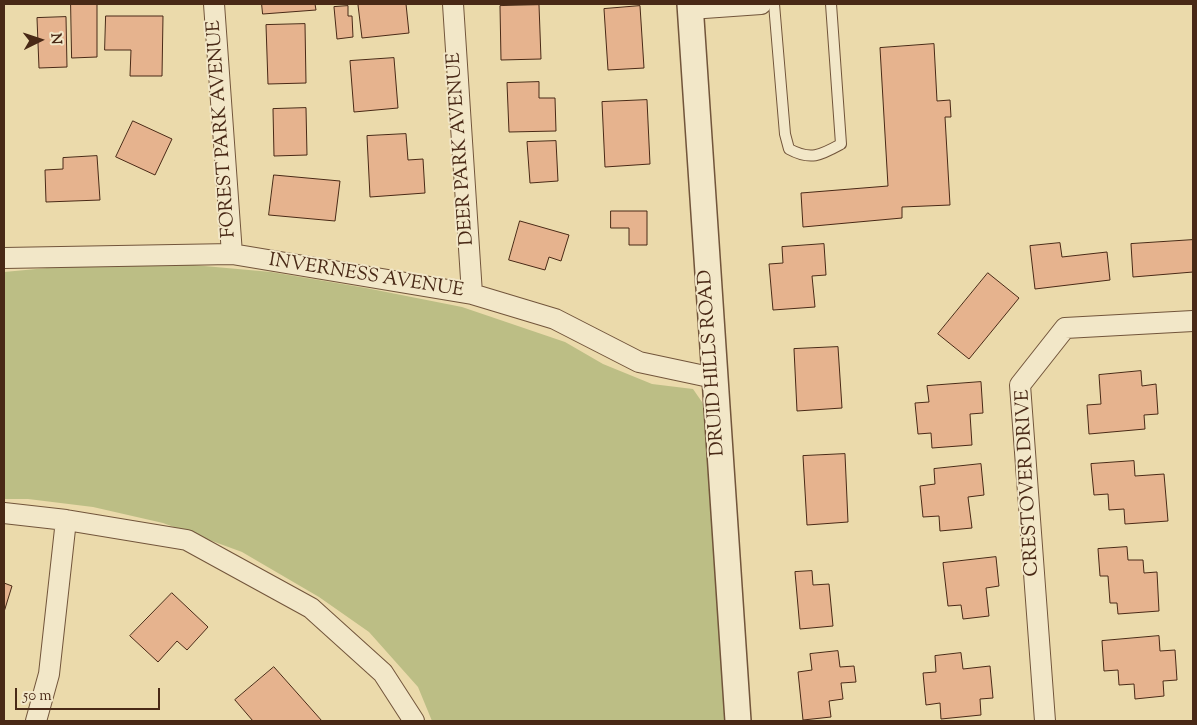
<!DOCTYPE html>
<style>
body{margin:0}
#map{position:relative;width:1197px;height:725px;overflow:hidden;background:#ebdaab;font-family:"Sorts Mill Goudy",serif}
canvas{display:block}
.frame{position:absolute;inset:0;border:5px solid #492916;pointer-events:none}
.north{position:absolute;left:15px;top:15px;width:50px;height:50px;-webkit-text-stroke:4px #f2e7c8;paint-order:stroke;rotate:86deg;font-size:14px;font-weight:700;line-height:20px;text-align:center;color:#492916}
.north::after{content:'';display:block;margin:auto;width:18px;height:22px;background:#492916;clip-path:polygon(50% 0,100% 100%,50% 72%,0 100%)}
.scale{position:absolute;left:15px;top:688px;width:145px;height:22px;box-sizing:border-box;border:2px solid #492916;border-top:0;padding-left:6px;font-size:15px;line-height:18px;white-space:nowrap;color:#492916;-webkit-text-stroke:4px #f2e7c8;paint-order:stroke}
</style>
<div id="map">
<canvas width="1197" height="725"></canvas>
<div class="frame"></div>
<div class="north">N</div>
<div class="scale">50 m</div>
</div>
<script>
const g = document.querySelector('canvas').getContext('2d');
g.lineJoin = 'round';
function paint(path, color) {
  g.fillStyle = color;
  g.fill(path, 'evenodd');
}
function stroke(path, color, width, dash) {
  g.strokeStyle = color;
  g.lineWidth = width;
  g.lineCap = dash ? 'butt' : 'round';
  g.setLineDash(dash || []);
  g.stroke(path);
}
function drawText(font, color, halo, rows, align = 'center') {
  g.font = font + ' "Sorts Mill Goudy",serif';
  g.lineWidth = 4;
  g.setLineDash([]);
  g.textBaseline = 'middle';
  g.strokeStyle = halo;
  g.fillStyle = color;
  for (const [text, x, y, turn = 0] of rows) {
    g.save();
    g.translate(x, y);
    g.rotate((+turn || 0) * Math.PI / 180);
    g.textAlign = isNaN(turn) ? turn : align;
    if (halo) g.strokeText(text, 0, 0);
    g.fillText(text, 0, 0);
    g.restore();
  }
}
paint(new Path2D(`
 M90,264L193,265L271,272L366,288L462,307L565,342L603,364L652,384L693,389L702,402L708,417L730,721H432L418,687L369,632L319,597L242,552L163,523L93,507L28,499H4V272Z`), '#bcbe85');
const building = new Path2D(`
 M71,4H97V57L72,58Z
 M262,4H315L316,10L263,14Z
 M369,4H406L409,33L362,38L358,5Z
 M539,5L541,59L501,60L500,6Z
 M348,6V16H352L353,37L337,39L334,7Z
 M640,6L644,68L608,70L604,9Z
 M106,16H163L162,76H130L131,50H105Z
 M66,17L67,67L39,68L37,18Z
 M305,24L306,83L268,84L266,25Z
 M934,44L937,101L950,100L951,117H945L950,205L902,207V218L803,227L801,193L888,186L880,48Z
 M394,58L398,108L354,112L350,61Z
 M539,82V98H555L556,131L509,132L507,83Z
 M647,100L650,164L605,167L602,102Z
 M306,108L307,155L274,156L273,109Z
 M133,121L172,139L155,175L116,157Z
 M406,134L408,160L423,159L425,193L370,197L367,136Z
 M556,141L558,181L530,183L527,142Z
 M97,156L100,200L46,202L45,170L63,169V158Z
 M274,175L340,181L335,221L269,215Z
 M611,211H647V245H629V228H611Z
 M520,221L569,235L561,261L549,257L545,270L509,260Z
 M1193,240V272L1133,277L1131,244Z
 M1060,243L1062,257L1107,252L1110,280L1035,289L1030,246Z
 M824,244L826,275L812,276L815,307L773,310L769,264L783,263L782,247Z
 M988,273L1019,298L969,359L938,334Z
 M838,347L842,408L797,411L794,349Z
 M1141,371L1142,386L1156,384L1158,414L1144,415L1145,429L1089,434L1087,405L1101,404L1099,375Z
 M981,382L983,413L970,414L972,445L932,448L931,433L918,434L915,403L929,402L927,386Z
 M845,454L848,522L807,525L803,456Z
 M1134,461L1135,476L1164,474L1168,521L1125,524L1124,509L1109,510L1108,494L1094,495L1091,464Z
 M981,464L984,495L968,497L972,528L940,531L939,516L923,517L920,486L935,484L934,469Z
 M1127,547L1128,560H1143L1144,573L1157,572L1159,611L1118,614L1117,603H1110L1108,576H1100L1098,549Z
 M996,557L999,586L986,588L989,616L963,619L961,605L948,606L943,563Z
 M812,571L813,585L829,584L833,626L800,629L795,572Z
 M4,583L12,586L4,612Z
 M172,593L208,627L187,650L177,641L158,662L130,636Z
 M1159,636L1160,651L1175,650L1177,680L1163,681L1164,696L1135,699L1134,684L1119,685L1118,670L1104,671L1102,641Z
 M838,651L840,667L854,666L856,682L841,683L843,699L829,701L831,717L803,720L798,672L812,670L810,654Z
 M961,653L963,669L990,666L993,698L980,699L981,715L941,719L940,703L926,705L923,673L936,672L935,656Z
 M274,667L322,721H253L235,700Z`);
paint(building, '#e6b38e');
stroke(building, '#492916', 1);
const service = new Path2D(`
 M774,4L785,134L789,149C811,161 821,155 841,144L831,4`);
const minor = new Path2D(`
 M214,4L232,254
 M453,4L472,294
 M690,9L761,4
 M4,258L232,254L472,294L555,319L639,362L714,378
 M4,513L66,520L187,540L311,608L383,673L414,721
 M36,721L49,674L66,520
 M1045,721L1020,385L1065,328L1193,321`);
const tertiary = new Path2D(`
 M690,4L738,721`);
stroke(service, '#72553b', 12);
stroke(minor, '#72553b', 22);
stroke(tertiary, '#72553b', 28);
stroke(service, '#f2e7c8', 10);
stroke(minor, '#f2e7c8', 20);
stroke(tertiary, '#f2e7c8', 25);
drawText('19px', '#492916', '#f2e7c8', [
 ["FOREST PARK AVENUE",223,129,-94],
 ["DEER PARK AVENUE",462,149,-94],
 ["INVERNESS AVENUE",366,277,9],
 ["DRUID HILLS ROAD",713,363,-94],
 ["CRESTOVER DRIVE",1029,483,-93]
]);
</script>
